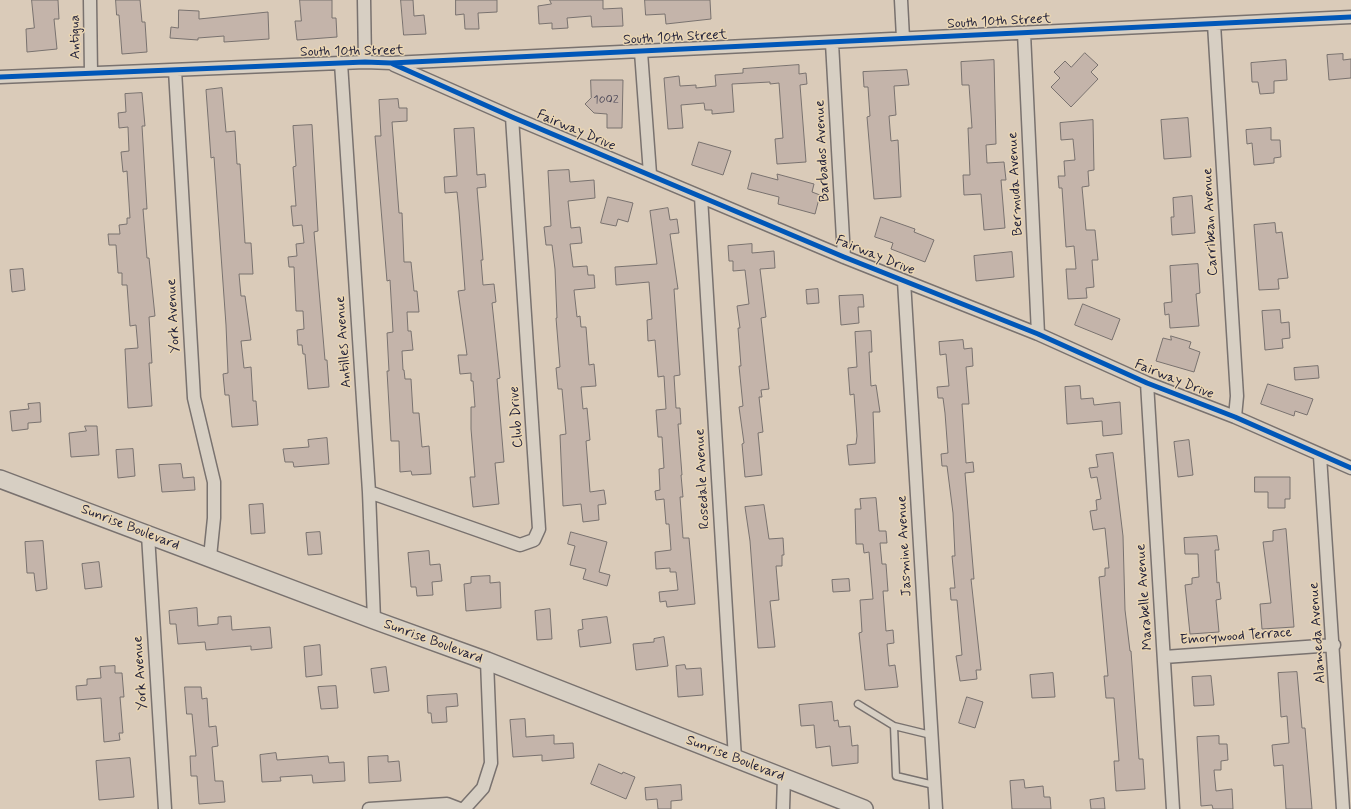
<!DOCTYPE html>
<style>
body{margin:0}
canvas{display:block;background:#dacbb9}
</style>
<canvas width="1351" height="809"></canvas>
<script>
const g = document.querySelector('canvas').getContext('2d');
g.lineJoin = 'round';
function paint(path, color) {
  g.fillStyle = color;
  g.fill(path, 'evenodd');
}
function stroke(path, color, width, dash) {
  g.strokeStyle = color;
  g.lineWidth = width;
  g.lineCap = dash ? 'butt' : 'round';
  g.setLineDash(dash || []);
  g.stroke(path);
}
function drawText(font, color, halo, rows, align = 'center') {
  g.font = font + ' Mynerve,sans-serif';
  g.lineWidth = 3;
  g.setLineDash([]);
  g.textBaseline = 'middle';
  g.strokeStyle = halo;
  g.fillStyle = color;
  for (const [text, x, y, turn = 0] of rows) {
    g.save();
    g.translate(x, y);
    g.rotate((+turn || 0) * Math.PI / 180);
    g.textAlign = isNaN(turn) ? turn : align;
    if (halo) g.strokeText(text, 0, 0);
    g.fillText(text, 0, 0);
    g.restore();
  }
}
const building = new Path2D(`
 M32,0H58L59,19H54L57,49L27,52L26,29L34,28Z
 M116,0H140L142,22H145L147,52L122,54L119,15H117Z
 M300,0H332V18H336L337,37L297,40L295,21H301Z
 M401,0H413L414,16L424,15L426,34L404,35Z
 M456,0H497V12L478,13L479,29H465L464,14L456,15Z
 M550,0H603V9L622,8L623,26L592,27L591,16L567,18L568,28L552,29V23L539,24L538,6L551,4Z
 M645,0H710L711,19L666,24L665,14L646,15Z
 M179,10L199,11V19L268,12L269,39L224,42V36L198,38V40L170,38L171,27L178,28Z
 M1085,53L1098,65L1091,72L1098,79L1071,107L1051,87L1060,78L1054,72L1065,61L1071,67Z
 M1343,54V60L1351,59V78L1329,80L1327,55Z
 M994,60L996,144L986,145L987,163L1004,162L1006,180H1001L1005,228L984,230L981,194L964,195L963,175H970L968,128H972L969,85H962L961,62Z
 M1286,60L1287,80L1274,81V93L1260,94L1258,82H1252L1251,63Z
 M799,65V74L806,73L807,84L800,85L806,162L777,164L775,139L783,138L779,83L770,84V82L732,84L734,112L712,114V110H705L704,103L681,105L683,128L668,129L664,78L679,76L680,86L696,85V88L716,86L715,75L743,73V69Z
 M907,70L909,85L894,86L896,115L889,116L891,141L898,140L901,197L874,199L867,117L870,116L868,87H864L863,72Z
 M591,80H623L622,128H607V114L594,113L585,104L591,98Z
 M222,88L226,132L235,131L237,164H240L245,243H251L253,274H239L241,296H245L251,340L241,341L244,368L251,367L253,401H256L258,425L232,427L229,395H225L223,374L228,373L226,325L214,157L211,158L206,90Z
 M142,93L145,126H142L147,209H143L147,258H149L155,316L149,317L152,363H149L152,406L128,408L125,349L138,348L136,325L130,326L127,285H122V273H118L116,245H109L108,234H120L119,225L127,224V218H130L127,171L123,172L121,152L129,151L128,127L119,128L118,113L126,112L125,94Z
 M398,99L399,108H407V121L392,122L399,213H402L404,262H411L414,291H417L419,312H407L408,331H411L413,350L402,351L403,370H404L405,379H411L413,413H419L422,447L429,446L431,474L412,475L411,471L400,472L399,441H391L387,371H389L387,333L393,332L390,280L387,281L375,136H381L379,100Z
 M1188,118L1191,157L1164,159L1161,120Z
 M1093,120L1094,170L1088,171L1089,186L1082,187L1086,230H1095L1098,260H1092L1094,287L1086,288L1087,298L1068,299L1066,269H1076L1074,246L1066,247L1062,188H1059L1058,176H1065L1064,161L1075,160L1073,139L1061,140L1060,123Z
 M312,125L318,231L314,232L325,360H327L329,387L308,389L305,354H303L302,345H298L297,330L304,329L303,311H296L294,267H289L288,257L297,256L296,244L304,243L302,225L293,226L291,206H296L293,167L296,166L293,126Z
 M474,128L477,175L485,174L486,187L477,188L483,260H481L483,285L494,284L496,302L492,303L500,378L497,379L504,462L495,463L499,504L473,507L470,477H475L471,429V407H475L473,381H471V373L460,374L458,355H467L458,291L465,290L459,211L457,192L445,193L444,177L457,176L454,129Z
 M1271,128V140H1280L1281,157L1274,158V163L1254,165L1252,143L1247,144L1246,130Z
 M699,142L731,151L723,175L692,165Z
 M569,170L570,182L594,180L595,198L568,201L571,228L580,227L582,243L570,244L573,267L587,266L588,275H594L595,288L574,290L577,317L580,316L581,327H586L589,365L594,364L596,386L581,387L583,409L587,408L590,440L586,441L590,492L604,490L606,504L598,505L599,520L583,522L581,504L563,506L560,435L566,434L562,389H558L556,368L560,367L556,318H557L555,269L552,245H546L544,227L551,226L548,171Z
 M752,173L778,180L777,174L814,184L812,192L820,195L815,214L778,204L779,197L748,189Z
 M1192,196L1195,233L1172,235L1171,217H1174L1173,198Z
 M608,197L633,203L628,222L618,219L616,226L601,223Z
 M668,208L670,220L677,219L679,233L670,234L678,289H674L680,375L674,376L676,408H680L681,424H678L682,475H681L683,497H680L683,538H689L695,604L667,607L666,601L660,602L659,592L678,590L676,572H670V568L656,569L655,552L671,550L669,524H666L664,499L656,500L655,491L660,490L659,469L664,468L662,437H658L656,410L666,409L664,376L658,377L655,340L648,341L647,320L652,319L649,282L616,285L615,267L657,264L650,211Z
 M881,217L915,229L914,232L934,240L925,262L891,249L893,243L875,237Z
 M1275,223L1276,233L1282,232L1288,278L1278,279L1279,289L1259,290L1254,225Z
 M752,244V253L774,251L775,268L760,269L766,317L761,318L769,389L761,390L762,397H759L763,432L758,433L762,475L745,477L742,444L744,443L739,407L743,406L739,366H741L738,328H740L737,306L749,304L745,270L733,271V261H729L728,246Z
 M1012,252L1014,277L976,281L974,256Z
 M1198,264L1200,293L1196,294L1199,326L1170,328L1169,314L1165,315L1164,303L1172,302L1170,266Z
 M23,269L25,290L12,292L10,270Z
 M818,289L819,303L807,304L806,290Z
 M863,295L864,307H858L859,323L841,325L839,296Z
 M1083,304L1120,319L1112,340L1075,325Z
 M1280,310L1281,323L1289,322L1290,338L1282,339L1283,348L1265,350L1262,311Z
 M871,331L872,352H869L871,386L876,385L880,412H873L875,463L849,465L847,445L856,444L857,436L854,394L850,395L848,368L857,367L855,332Z
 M1171,336L1191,342L1189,348L1200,352L1194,372L1156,361L1163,338L1171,340Z
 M963,340L964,349L972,348L973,366L966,367L969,404H962L966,463L973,462L974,472L965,473L974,579H971L981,670H976L977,679L960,681L956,656L962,655L957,600H951L950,588H955L952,556H955L953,513L947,466H942L941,454L948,453L945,413L943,398H938L937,387L949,386L946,354L940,355L939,342Z
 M1318,366L1319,378L1295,380L1294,368Z
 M1268,384L1313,399L1307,415L1295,411L1294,416L1261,404Z
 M1080,386L1081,399L1093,398L1094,405L1120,402L1122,434L1103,436L1102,421L1067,424L1065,387Z
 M40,403L41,422L28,423V429L12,431L10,411L29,409L28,404Z
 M85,426H97L99,455L71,457L69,433L86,431Z
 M327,438L329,464L294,467L293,462H285L283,449L309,447L308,440Z
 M1189,440L1193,475L1178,477L1174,442Z
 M133,449L135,476L118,478L116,450Z
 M1113,453L1123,536L1125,610L1130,651H1131L1139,759H1143L1145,789L1116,791L1114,761H1119L1114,698H1106L1104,676H1108L1099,577L1105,576V568H1109L1105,528L1093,530L1090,511L1097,510L1096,500L1101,499L1097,477L1091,478L1089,468L1098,467L1096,455Z
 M181,464L183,478L194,477L195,490L162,492L159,465Z
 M1255,477H1290V499H1285V508H1268V492H1255Z
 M876,498L879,531H886L887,543H880L882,564H886L888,591H883L886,631L893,630L894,643L887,644L889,666L895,665L898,687L865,690L859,633L862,632L860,600L873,599L869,552L864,553L863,544H856L855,509H861L860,499Z
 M263,504L265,533L251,534L249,505Z
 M764,505L769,539L783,538L784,555H782V566H776L779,600L770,601L775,647L758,648L750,541L745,507Z
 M1286,529L1294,627L1262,629L1260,604L1271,603L1263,542L1273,541V531Z
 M320,532L322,554L308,555L306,533Z
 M571,532L607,542L599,572L610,575L607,586L583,579L586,569L570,565L575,546L568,544Z
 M1217,536L1219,550H1215L1217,583L1219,582L1221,599L1216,600L1219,632L1190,634L1185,585L1192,584V578L1199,577L1198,554H1185L1184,538Z
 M43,541L47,589L36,591L34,573H27L25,542Z
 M429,551L430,565L440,564L442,581L432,582L433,595L417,596L416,587H411L408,553Z
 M99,562L102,587L85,589L82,564Z
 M490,576V583L500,582L501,608L466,611L464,584L471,583V577Z
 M849,579L850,591L833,592L832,580Z
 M197,608L198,626L218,624V617L231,616L232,630L270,627L272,648L251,650V646L206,650L205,642L178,644L176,624H170L169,611Z
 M550,609L552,639L537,640L535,611Z
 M607,617L611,643L580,647L578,630L583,629L582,620Z
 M664,637L668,666L636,670L633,644L654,642V639Z
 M320,645L322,675L306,677L304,647Z
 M685,665L686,669L701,668L703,695L678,697L676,666Z
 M115,666V673H122L124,697H120L123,733H119L120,740L104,742L101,698L77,700L76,686L87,685V679L101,678L100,667Z
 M386,667L389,691L374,693L371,669Z
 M1297,672L1302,728H1305L1312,809H1286L1283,765L1274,766L1272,745L1289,743L1287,716L1281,717L1278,673Z
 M1053,673L1055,697L1032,698L1030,675Z
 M1211,676L1214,705L1194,706L1192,677Z
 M336,686L338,708L321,709L318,687Z
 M185,687H201L202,699L207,698L209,727L216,726L218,746L212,747L215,781H223L225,802L199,804L197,776H191L190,756H196L192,714H187Z
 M457,694L458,706L446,707L447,722L432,723L431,713H428L427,696Z
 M967,697L983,702L975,728L959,723Z
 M832,702L834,721L838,720L839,727L850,726L852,746L858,745V763L832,766L830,746L816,748L814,725L801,726L799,705Z
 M525,719L526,737L554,735V744L573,743L574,758L542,761V755L513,757L510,720Z
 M1219,736V744H1227L1228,760L1221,761V770H1214L1216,791L1232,789L1233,809H1213L1212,805L1201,806L1197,737Z
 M276,753L277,760L328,756L329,763L344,762L345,781L313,783L312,775L280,777L281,781L262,782L260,755Z
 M388,756V762L399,761L401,781L369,783L368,757Z
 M130,758L134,797L99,800L96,761Z
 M599,764L622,774L623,772L635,777L626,799L591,784Z
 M1024,780L1025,788L1043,786L1044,797H1050L1051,809H1012L1010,781Z
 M681,785L682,800L671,801V809H658L657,799L646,800L645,788Z
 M1104,798L1105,809H1091L1090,800Z`);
paint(building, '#c4b4aa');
stroke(building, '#79726f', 1);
const lane = new Path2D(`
 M858,704L894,726
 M931,735L894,726L896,776L934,785`);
const street = new Path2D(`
 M90,0L91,73
 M364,0L365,62
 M901,0L903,38
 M1214,24L1237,396L1235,417
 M1024,33L1038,334
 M832,43L844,257
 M641,52L650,174
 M341,63L369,492L374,620
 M394,65L512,117L844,257L1038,334L1147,383L1235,417L1351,468
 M175,70L194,398L214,482V518L210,557
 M0,77L365,62L391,63L1351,17
 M701,197L735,759
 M904,281L936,809
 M1147,383L1173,809
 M1320,456L1343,809
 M369,492L520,545L534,540L539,529L512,117
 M148,535L165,809
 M1164,657L1334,645
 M369,809L447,804L460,809
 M464,809L483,788L491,763L487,661
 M783,809L784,777`);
const secondary = new Path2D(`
 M0,479L374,620L487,661L864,809`);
stroke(lane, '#79726f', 9);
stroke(street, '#79726f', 15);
stroke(secondary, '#79726f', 20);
stroke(lane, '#d7cfc3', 6);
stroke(street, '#d7cfc3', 12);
stroke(secondary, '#d7cfc3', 17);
stroke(new Path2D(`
 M393,64L512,117L844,257L1038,334L1147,383L1235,417L1351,468
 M0,77L365,62L391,63L1351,17`), '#0057b8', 5);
drawText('12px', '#4d4958', null, [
 ["1002",606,100]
]);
drawText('14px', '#22223b', '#e9d5b3', [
 ["South 10th Street",999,22,-3],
 ["Antigua",76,37,-91],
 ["South 10th Street",675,38,-3],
 ["South 10th Street",352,52,-1],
 ["Fairway Drive",576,131,23],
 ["Barbados Avenue",823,151,-93],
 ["Bermuda Avenue",1016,184,-93],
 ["Carribean Avenue",1211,222,-93],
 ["Fairway Drive",875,256,22],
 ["York Avenue",174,316,-93],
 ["Antilles Avenue",344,342,-94],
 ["Fairway Drive",1174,380,22],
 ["Club Drive",517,417,-94],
 ["Rosedale Avenue",703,479,-93],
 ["Sunrise Boulevard",130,528,21],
 ["Jasmine Avenue",905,546,-93],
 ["Marabelle Avenue",1145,597,-94],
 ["Alameda Avenue",1318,633,-94],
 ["Emorywood Terrace",1236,637,-4],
 ["Sunrise Boulevard",433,642,20],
 ["York Avenue",141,673,-94],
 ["Sunrise Boulevard",735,759,21]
]);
</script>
